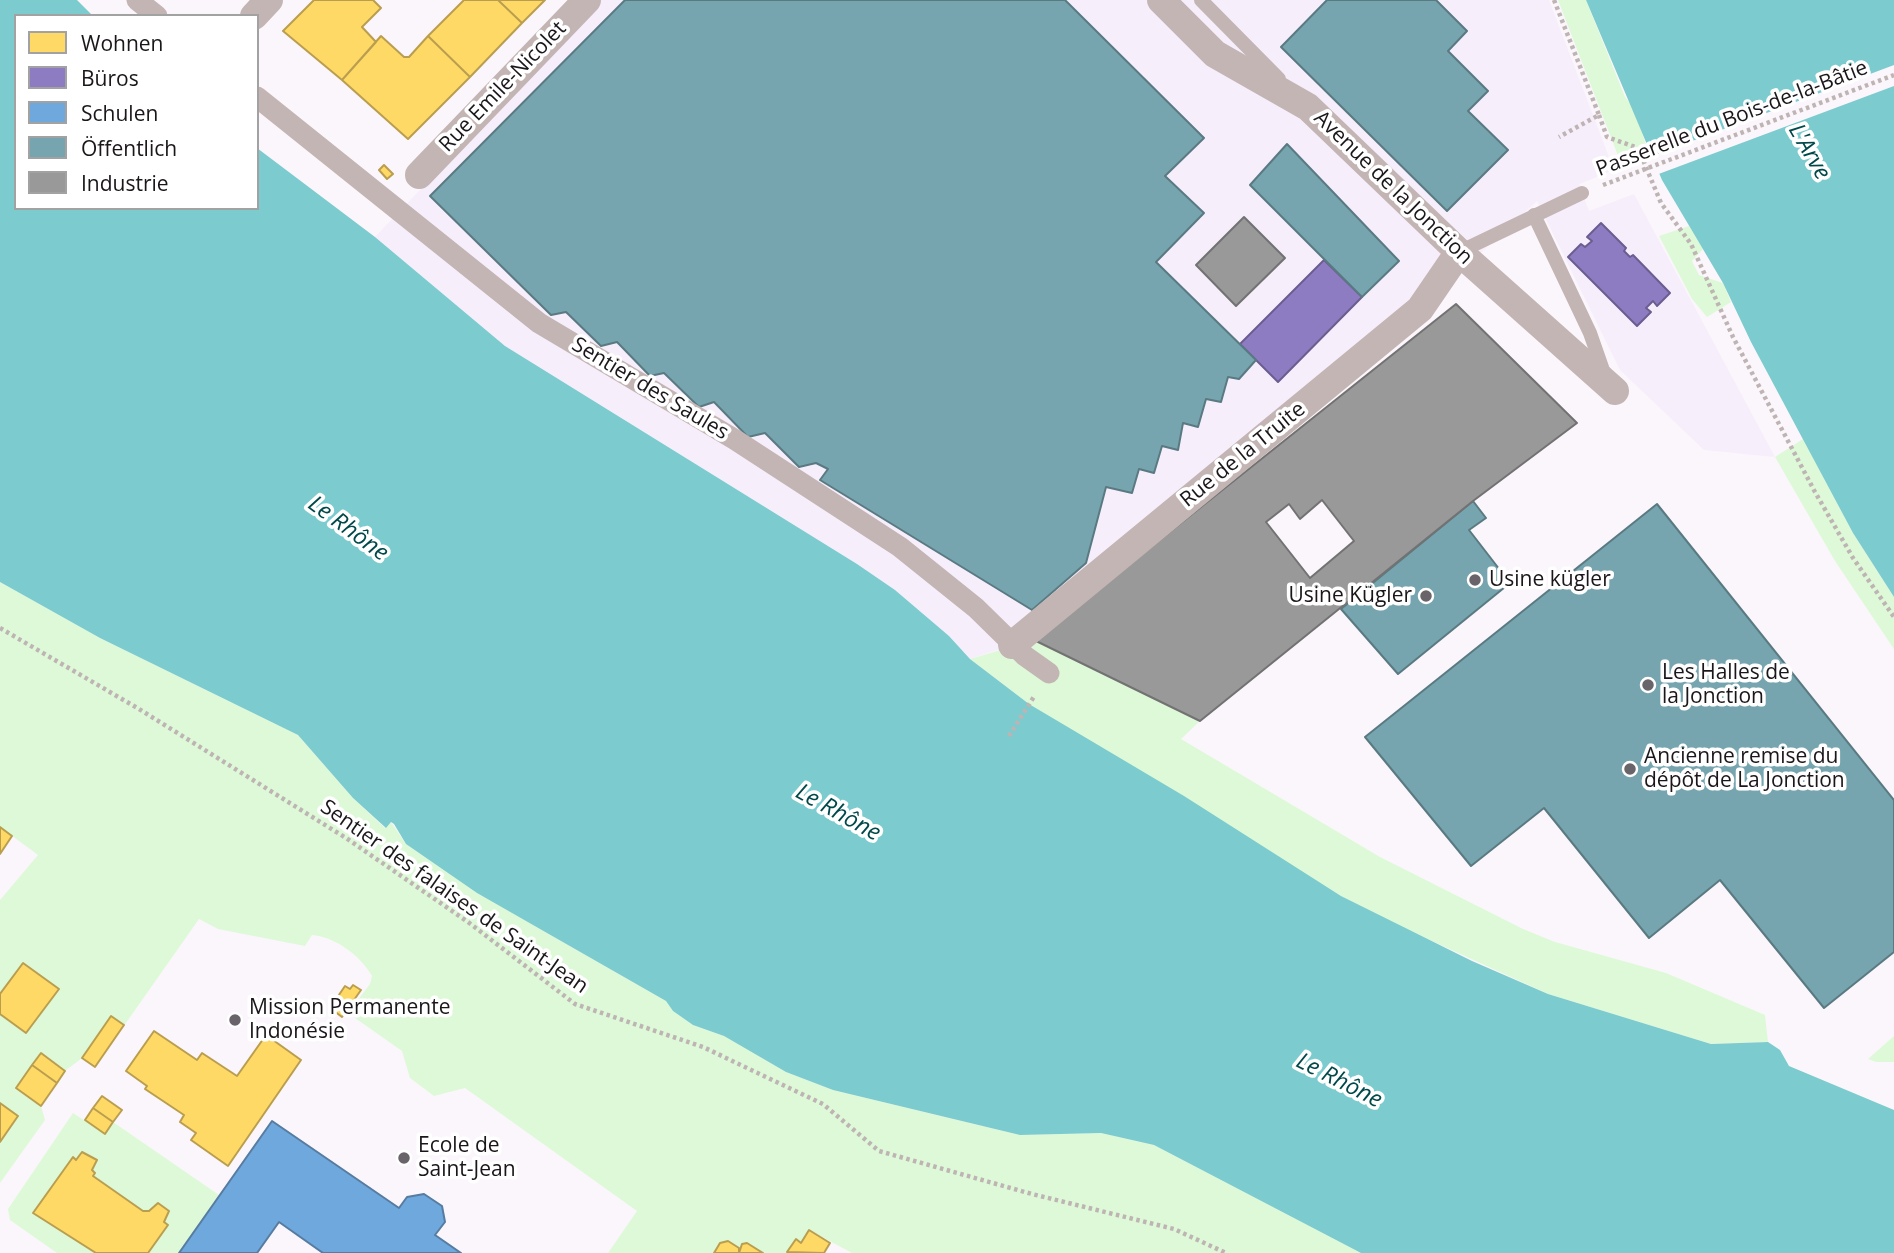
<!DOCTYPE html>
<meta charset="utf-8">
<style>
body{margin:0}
#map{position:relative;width:1894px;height:1253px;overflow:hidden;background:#fbf6fb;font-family:"Open Sans",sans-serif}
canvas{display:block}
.legend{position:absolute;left:14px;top:14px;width:245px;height:196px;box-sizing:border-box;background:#fff;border:2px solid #a3a2a3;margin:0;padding:9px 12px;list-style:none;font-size:21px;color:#1a161a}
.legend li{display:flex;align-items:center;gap:14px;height:35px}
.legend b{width:35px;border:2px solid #a3a2a3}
</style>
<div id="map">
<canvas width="1894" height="1253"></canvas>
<ul class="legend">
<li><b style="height:19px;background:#ffd966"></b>Wohnen</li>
<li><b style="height:19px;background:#8e7cc3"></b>Büros</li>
<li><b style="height:19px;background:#6fa8dc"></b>Schulen</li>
<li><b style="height:19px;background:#76a5af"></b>Öffentlich</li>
<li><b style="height:19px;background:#999"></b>Industrie</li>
</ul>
</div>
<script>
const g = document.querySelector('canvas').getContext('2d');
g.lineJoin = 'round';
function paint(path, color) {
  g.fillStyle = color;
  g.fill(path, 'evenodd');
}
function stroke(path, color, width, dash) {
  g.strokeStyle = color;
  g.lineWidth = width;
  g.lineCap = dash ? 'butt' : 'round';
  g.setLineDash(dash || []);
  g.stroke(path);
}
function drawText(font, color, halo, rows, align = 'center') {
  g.font = font + ' "Open Sans",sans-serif';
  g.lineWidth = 7;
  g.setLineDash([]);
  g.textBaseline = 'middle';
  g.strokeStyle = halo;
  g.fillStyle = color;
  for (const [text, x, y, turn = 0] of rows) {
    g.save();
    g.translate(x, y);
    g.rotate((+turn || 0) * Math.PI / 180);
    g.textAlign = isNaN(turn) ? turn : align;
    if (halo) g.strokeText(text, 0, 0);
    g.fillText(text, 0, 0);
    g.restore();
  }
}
paint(new Path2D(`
 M601,0H1549L1614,170L1579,184L1589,211L1634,194L1775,457L1704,450L1620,370L1537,201L1420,309L1012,645L970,659L949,636L895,590L857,564L505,346L375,237Z`), '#f7eefc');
paint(new Path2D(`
 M1558,0H1586L1625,97L1634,108L1648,151L1622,166Z
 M1689,226L1703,249L1692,261L1699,275L1723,283L1731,302L1707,317L1692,299L1659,236Z
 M1803,439L1853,533L1894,597V649L1835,561L1775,457Z
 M0,582L100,638L298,735L353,798L385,828L391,822L406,844L477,893L666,1001L673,1011L693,1025L724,1036L786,1072L833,1090L1020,1135L1101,1133L1154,1145L1361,1253H852L809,1230L801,1243L796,1239L789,1253H763L747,1243L739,1248L728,1241L720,1243L714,1253H608L637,1211L465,1088L434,1096L410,1078L402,1051L348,1013L370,984L372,976C360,955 335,937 312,935L305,946L218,929L199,919L95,1067L82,1058L65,1071L41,1053L16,1088L41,1106L45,1120L0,1183V900L38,855L0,827Z
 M1034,640L1200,721L1181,739L1380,857L1523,929L1555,942L1666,973L1765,1015L1768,1042L1711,1044L1548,994L1408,930L1341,896L1029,704L970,659Z
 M1894,1036V1062H1876L1868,1059Z
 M73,1113L105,1134L113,1122L219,1195L179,1253H57L10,1220L8,1209Z`), '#def9d8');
paint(new Path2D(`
 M0,0H77L93,16H16V208H257V148L375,237L505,346L857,564L895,590L949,636L970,659L1029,704L1184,796L1341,896L1472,961L1548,994L1711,1044L1768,1042L1780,1050L1789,1066L1894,1110V1253H1361L1154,1145L1101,1133L1020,1135L833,1090L786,1072L724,1036L693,1025L673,1011L666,1001L477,893L406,844L394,824L391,822L386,828L353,798L298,735L100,638L0,582Z
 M1586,0H1894V597L1853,533L1751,342L1723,283L1662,180Z`), '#7ccbce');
paint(new Path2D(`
 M1894,65V86L1656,175L1647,158Z`), '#fbf6fb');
const homes = new Path2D(`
 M314,0H373L381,8L362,27L376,42L342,80L283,31Z
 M464,0H498L522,23L470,77L428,36Z
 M498,0H545L522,23Z
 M381,36L404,57H409L428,36L470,77L408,139L342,80Z
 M384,165L393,174L387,179L379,170Z
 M0,827L12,836L0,854Z
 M23,963L59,989L26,1033L0,1014V994Z
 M353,985L361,990L342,1017L330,1008L345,986L350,989Z
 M111,1016L124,1025L95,1067L82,1058Z
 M154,1031L197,1060L202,1053L237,1076L266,1035L301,1060L228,1166L191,1140L196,1133L180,1122L184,1115L145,1089L147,1086L126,1071Z
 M41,1053L65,1071L57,1083L32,1065Z
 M32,1065L57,1083L41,1106L16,1088Z
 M102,1096L122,1110L113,1122L93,1108Z
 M0,1103L18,1116L0,1142Z
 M93,1108L113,1122L105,1134L85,1120Z
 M82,1152L97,1160L92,1170L95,1173L93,1176L143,1211H149L158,1203L169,1211L164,1222L168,1225L148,1253H96L33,1213L73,1157L76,1160Z
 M809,1230L830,1243L824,1253L787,1252L796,1239L801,1243Z
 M728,1241L739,1248V1253H714L720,1243Z
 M747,1243L763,1253H739L742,1244Z`);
paint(homes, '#ffd966');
stroke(homes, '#ba9e4f', 2);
const offices = new Path2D(`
 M1601,223L1626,248L1624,251L1630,257L1633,255L1670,293L1657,306L1653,301L1646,308L1651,312L1637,326L1568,257L1581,244L1585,247L1592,241L1587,237Z
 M1324,260L1362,297L1278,382L1240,344Z`);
paint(offices, '#8e7cc3');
stroke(offices, '#6b5d90', 2);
const schools = new Path2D(`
 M272,1121L399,1208L407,1197L424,1194L442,1206L445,1222L435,1235L461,1253H323L279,1222L257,1253H179Z`);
paint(schools, '#6fa8dc');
stroke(schools, '#567ca2', 2);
const public = new Path2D(`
 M625,0H1065L1204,138L1165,176L1204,213L1156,262L1256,360L1239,379L1228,377L1221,402L1206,399L1198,427L1183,423L1178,450L1162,446L1154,473L1139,469L1132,493L1106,487L1086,563L1032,610L820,480L828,469L816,463L799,467L765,433L748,437L714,402L699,407L664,373L650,376L617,342L601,346L566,312L551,315L430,196Z
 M1327,0H1436L1467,31L1448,51L1488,91L1468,111L1508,150L1447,211L1281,47Z
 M1287,144L1399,261L1362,297L1250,185Z
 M1473,501L1486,518L1469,530L1510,583L1398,674L1341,609Z
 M1657,504L1894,800V952L1824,1008L1720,880L1649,938L1544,808L1471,866L1365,737Z`);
paint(public, '#76a5af');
stroke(public, '#5a7a82', 2);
const industry = new Path2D(`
 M1244,217L1285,258L1236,306L1196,265Z
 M1456,304L1577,423L1473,501L1200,721L1034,640ZM1322,500L1354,541L1310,578L1266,522L1289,504L1300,519Z`);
paint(industry, '#999');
stroke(industry, '#737273', 2);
stroke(new Path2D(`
 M1554,0L1599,115L1559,137
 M1599,115L1607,137L1638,148L1661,203L1691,244L1733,337L1815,492L1853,558L1894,617
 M1603,185L1894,75
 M0,628L139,709L346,838L468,922L575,1004L703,1047L823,1104L879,1151L1032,1194L1174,1229L1226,1253
 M1009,736L1035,695`), '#beb4b3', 4.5, [3.5, 3.5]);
stroke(new Path2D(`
 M1201,0L1279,79
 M1534,215L1590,333L1604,373
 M1459,252L1582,193`), '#c3b5b3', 14);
stroke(new Path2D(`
 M137,0L157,16
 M257,97L539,323L734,439L900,547L976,608L1025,656L1049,673`), '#c3b5b3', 21);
stroke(new Path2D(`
 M1161,0L1215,54L1308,107L1459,252L1615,391
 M254,16L269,0
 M419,175L587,0
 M1012,645L1420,309L1459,252`), '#c3b5b3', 28);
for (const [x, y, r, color] of [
 [1475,580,7,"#696469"],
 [1426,596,7,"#696469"],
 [1648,685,7,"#696469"],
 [1630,769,7,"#696469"],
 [235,1020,7,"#696469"],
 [404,1158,7,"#696469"]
]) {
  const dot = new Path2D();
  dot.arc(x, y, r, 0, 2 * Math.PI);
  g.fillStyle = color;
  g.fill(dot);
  stroke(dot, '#fff', 2.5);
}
drawText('21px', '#1a161a', '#fff', [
 ["Rue Emile-Nicolet",503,87,-46],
 ["Passerelle du Bois-de-la-Bâtie",1732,119,-21],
 ["Avenue de la Jonction",1393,188,44],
 ["Sentier des Saules",650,389,31],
 ["Rue de la Truite",1243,455,-39],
 ["Sentier des falaises de Saint-Jean",454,897,35]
]);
drawText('21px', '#1a161a', '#fff', [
 ["Usine kügler",1489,580],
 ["Usine Kügler",1412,596,"right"],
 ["Les Halles de",1662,673],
 ["la Jonction",1662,697],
 ["Ancienne remise du",1644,757],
 ["dépôt de La Jonction",1644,781],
 ["Mission Permanente",249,1008],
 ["Indonésie",249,1032],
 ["Ecole de",418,1146],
 ["Saint-Jean",418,1170]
], 'left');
drawText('italic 23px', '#00484a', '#fff', [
 ["L'Arve",1809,152,60],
 ["Le Rhône",348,529,36],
 ["Le Rhône",838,813,29],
 ["Le Rhône",1339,1081,27]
]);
</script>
